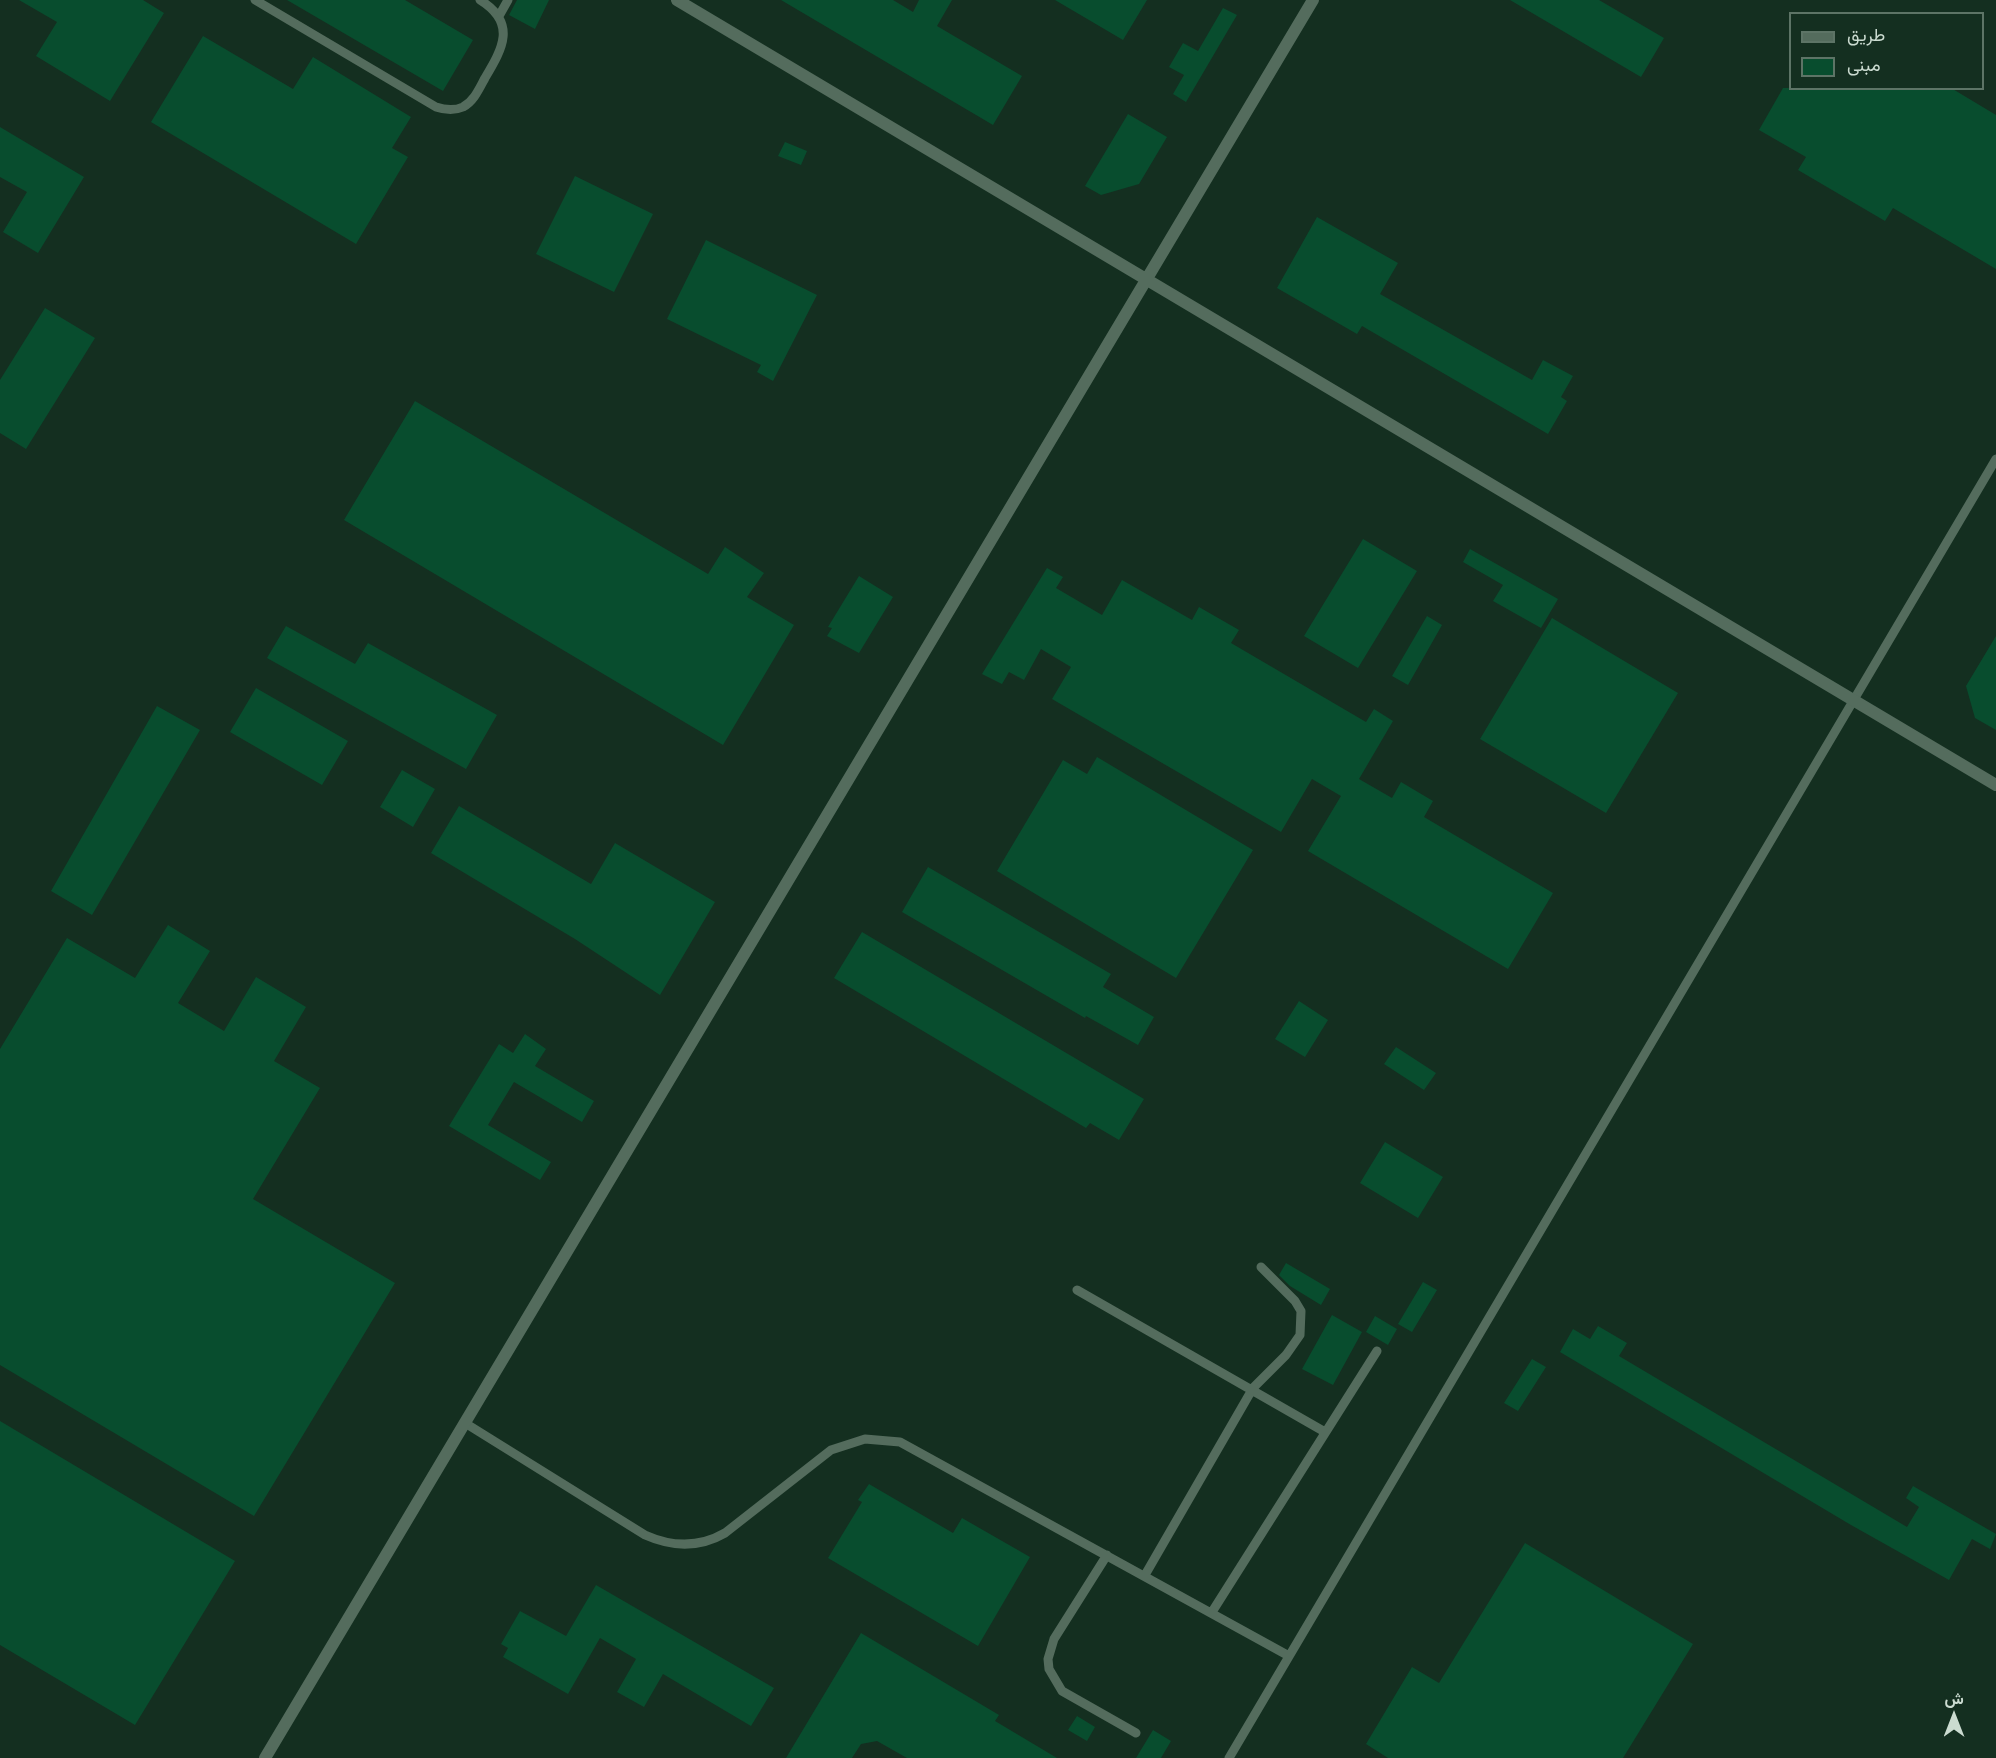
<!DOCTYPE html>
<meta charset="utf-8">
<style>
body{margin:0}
#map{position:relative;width:1996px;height:1758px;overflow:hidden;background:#142f20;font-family:"PT Sans Narrow",Vazirmatn,sans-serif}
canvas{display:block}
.legend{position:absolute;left:1789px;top:12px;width:195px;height:78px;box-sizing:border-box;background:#142f20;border:2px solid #5d7466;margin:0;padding:8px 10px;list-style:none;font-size:18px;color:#cbdbd0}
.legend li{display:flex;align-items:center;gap:12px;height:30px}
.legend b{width:30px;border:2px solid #5d7466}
.north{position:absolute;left:1924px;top:1686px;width:60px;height:60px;-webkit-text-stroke:4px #142f20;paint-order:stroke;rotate:0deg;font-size:16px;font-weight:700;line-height:24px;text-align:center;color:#cbdbd0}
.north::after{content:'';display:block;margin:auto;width:21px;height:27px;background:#cbdbd0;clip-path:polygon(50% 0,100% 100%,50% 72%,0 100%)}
</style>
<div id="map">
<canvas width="1996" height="1758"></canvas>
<ul class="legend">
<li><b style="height:8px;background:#546c5d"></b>طريق</li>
<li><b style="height:16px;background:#084d2e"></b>مبنى</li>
</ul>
<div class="north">ش</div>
</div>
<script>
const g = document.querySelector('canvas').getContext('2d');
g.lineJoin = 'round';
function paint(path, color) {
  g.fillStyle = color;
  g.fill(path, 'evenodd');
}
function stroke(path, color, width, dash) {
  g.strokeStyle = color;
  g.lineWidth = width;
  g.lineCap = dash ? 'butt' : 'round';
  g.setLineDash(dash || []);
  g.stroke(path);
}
paint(new Path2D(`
 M19,0H143L164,13L110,101L36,56L57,22Z
 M287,0H405L473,40L443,91Z
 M517,0H549L535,29L509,15Z
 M781,0H893L913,12L919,0H952L937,26L1022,76L993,125Z
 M1055,0H1147L1123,40Z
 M1510,0H1599L1664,38L1641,77Z
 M1223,8L1237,15L1186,102L1173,94L1184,75L1169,67L1183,43L1198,51Z
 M203,36L293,89L313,57L411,117L392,148L408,157L356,244L151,122Z
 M1783,88H1951L1996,115V269L1893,208L1885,221L1798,170L1806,157L1759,130Z
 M1128,114L1167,137L1139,184L1101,195L1085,186Z
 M0,127L84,177L38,253L3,232L27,192L0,177Z
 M785,142L807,151L801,165L778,156Z
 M575,176L653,214L614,292L536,254Z
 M1317,217L1398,263L1380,294L1532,380L1543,360L1573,376L1561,397L1567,401L1548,434L1362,326L1357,334L1277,288Z
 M706,240L817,295L773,381L757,372L761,365L667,319Z
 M45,308L95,338L26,449L0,433V380Z
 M415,401L708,574L725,547L764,573L747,597L794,625L723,745L344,520Z
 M1363,539L1417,571L1358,668L1304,636Z
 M1470,549L1558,599L1541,628L1493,601L1503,585L1463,562Z
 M1047,568L1063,577L1056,588L1102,615L1122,580L1192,620L1199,607L1239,630L1231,643L1366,722L1374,709L1393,721L1359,779L1392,798L1401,782L1433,801L1424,817L1553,893L1508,969L1308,851L1341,796L1312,779L1281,832L1052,699L1071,667L1041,649L1024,680L1009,672L1002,684L982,674Z
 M859,576L893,597L859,653L827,636L832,628L828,627Z
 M1427,616L1442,625L1408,685L1392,676Z
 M1552,618L1678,693L1606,813L1480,739Z
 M286,626L355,664L368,643L497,715L466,769L267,658Z
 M1996,636V730L1975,718L1966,686Z
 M256,688L348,741L322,785L230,732Z
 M157,706L200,730L92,915L51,891Z
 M1097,757L1253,850L1176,978L997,871L1063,760L1087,774Z
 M402,770L435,789L413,827L380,807Z
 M459,806L591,884L615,843L715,902L660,995L575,939L431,853Z
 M928,867L1111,974L1103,987L1154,1017L1138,1045L1086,1016L1085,1018L902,912Z
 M168,925L210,951L178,1003L224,1031L256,977L306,1007L274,1061L320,1088L253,1199L395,1283L254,1516L0,1365V1049L67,938L135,978Z
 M862,932L1144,1099L1119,1140L1090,1123L1086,1128L834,978Z
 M1299,1001L1328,1020L1305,1057L1275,1039Z
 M525,1034L546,1049L535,1066L594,1101L582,1122L514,1082L488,1125L551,1162L540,1180L449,1126L499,1044L513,1053Z
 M1396,1047L1436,1073L1424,1090L1384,1064Z
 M1385,1142L1443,1177L1418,1218L1360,1183Z
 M1286,1263L1330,1289L1321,1305L1290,1286L1279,1275Z
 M1423,1282L1437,1290L1412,1332L1398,1324Z
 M1332,1315L1362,1332L1333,1385L1302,1369Z
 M1375,1316L1397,1329L1388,1345L1366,1332Z
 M1598,1326L1627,1343L1619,1356L1907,1527L1919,1507L1906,1498L1913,1486L1996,1534L1990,1549L1972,1539L1949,1580L1851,1525L1560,1352L1573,1329L1590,1339Z
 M1532,1359L1546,1367L1518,1411L1504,1403Z
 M0,1421L235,1561L135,1725L0,1645Z
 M869,1484L953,1533L962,1518L1030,1557L978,1646L828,1558L862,1502L858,1500Z
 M1525,1543L1693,1644L1623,1758H1388L1366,1744L1412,1667L1439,1683Z
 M596,1585L774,1688L751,1726L663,1674L644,1707L617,1692L636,1659L600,1638L568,1694L503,1657L508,1648L501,1644L520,1611L566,1636Z
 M861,1633L999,1715L995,1721L1057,1758H907L877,1741L861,1744L852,1758H786Z
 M1077,1716L1095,1727L1087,1741L1068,1730Z
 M1153,1730L1171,1741L1161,1758H1136Z`), '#084d2e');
stroke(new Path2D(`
 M255,0L436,107C445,110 454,111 463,107C474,101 479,89 485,78C503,48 517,23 480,0
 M499,16L508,0
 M1077,1290L1325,1432
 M465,1423L645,1535C672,1547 699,1548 725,1533L831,1450L865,1439L900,1442L1289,1656
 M1107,1555L1054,1639L1048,1659L1049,1669L1062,1691L1136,1733
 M1145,1575L1253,1388L1286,1355L1300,1335L1301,1311L1295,1301L1261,1267
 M1212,1612L1377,1351
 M1229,1758L1996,459`), '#546c5d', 9);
stroke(new Path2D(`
 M677,0L1996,785
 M265,1758L1313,0`), '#546c5d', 12);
</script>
